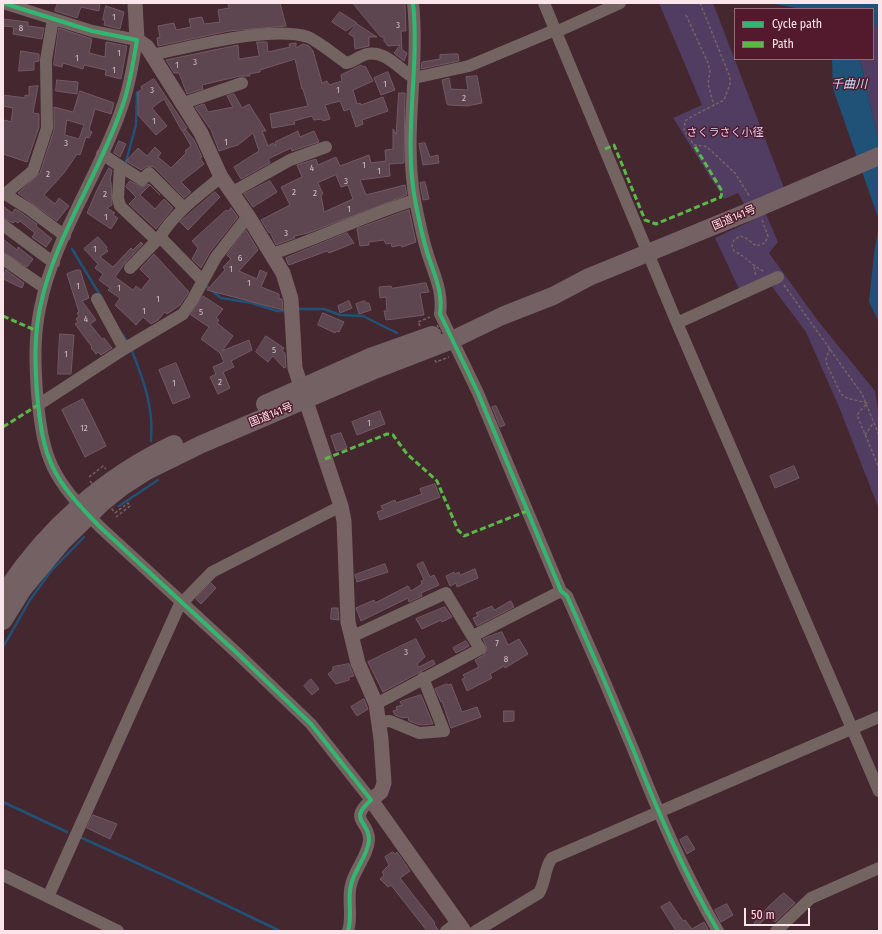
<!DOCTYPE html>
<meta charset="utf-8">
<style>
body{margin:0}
#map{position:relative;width:882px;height:934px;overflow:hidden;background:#452730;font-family:"Fira Sans Condensed",sans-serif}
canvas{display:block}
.frame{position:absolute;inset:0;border:4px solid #fce5ea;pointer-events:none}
.legend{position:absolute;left:734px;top:8px;width:140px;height:52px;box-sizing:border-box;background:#521a2c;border:1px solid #966b78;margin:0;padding:5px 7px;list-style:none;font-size:12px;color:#fce5ea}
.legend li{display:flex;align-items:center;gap:8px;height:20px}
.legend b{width:20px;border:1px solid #966b78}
.scale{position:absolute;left:744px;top:908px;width:66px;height:18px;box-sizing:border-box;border:2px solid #fce5ea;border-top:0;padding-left:5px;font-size:12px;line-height:14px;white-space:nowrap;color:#fce5ea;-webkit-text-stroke:3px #521a2c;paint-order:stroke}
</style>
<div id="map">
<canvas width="882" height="934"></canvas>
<div class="frame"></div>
<ul class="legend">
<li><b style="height:5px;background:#33b770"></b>Cycle path</li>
<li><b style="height:5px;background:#58b947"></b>Path</li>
</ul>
<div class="scale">50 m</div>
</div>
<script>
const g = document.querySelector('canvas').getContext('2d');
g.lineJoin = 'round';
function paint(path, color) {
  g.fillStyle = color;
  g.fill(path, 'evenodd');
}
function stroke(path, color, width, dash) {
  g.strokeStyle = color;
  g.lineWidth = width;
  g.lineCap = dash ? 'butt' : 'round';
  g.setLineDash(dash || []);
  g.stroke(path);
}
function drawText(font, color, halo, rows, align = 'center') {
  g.font = font + ' "Fira Sans Condensed","Noto Sans JP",sans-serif';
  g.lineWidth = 3;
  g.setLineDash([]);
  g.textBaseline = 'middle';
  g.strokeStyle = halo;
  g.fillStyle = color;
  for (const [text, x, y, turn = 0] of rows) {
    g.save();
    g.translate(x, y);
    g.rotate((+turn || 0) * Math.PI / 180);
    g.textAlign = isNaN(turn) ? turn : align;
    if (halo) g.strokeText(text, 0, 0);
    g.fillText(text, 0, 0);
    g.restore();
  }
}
paint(new Path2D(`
 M659,3H713L784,188L759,198L778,242L769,253L818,321L875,391L879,417V509L839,407L806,332L767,280L740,291L715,238L753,220L738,193L724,199L673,118L702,105Z
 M873,24L879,27V143L860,59H873Z`), '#513d62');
paint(new Path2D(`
 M769,3H879V27L873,24V9H802Z
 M832,59H860L879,143V220L833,89Z
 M879,224V322L869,302L874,254Z`), '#205177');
stroke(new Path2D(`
 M123,3L124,4
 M125,165L136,125L137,92
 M72,249L100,295
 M205,285L221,298L252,303L277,311H286
 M299,309H324L340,315L363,316L397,333
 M122,334L127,341
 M132,351C144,381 154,409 151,441
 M119,506L158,480
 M3,647L30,600L51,571L84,537
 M3,802L67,832
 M82,838L174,880L280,931`), '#205177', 2.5);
const building = new Path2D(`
 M58,3H100L99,11L81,7L77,18L55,11Z
 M228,3H280L286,26L229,31L158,46L157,38L160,37L158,26L174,23L176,30L191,27L189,19L202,17L204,24L220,22L218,10L229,8Z
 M353,3H405L406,31H401L402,50L407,53L404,61L394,53L400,45L388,46L384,41V37H381Z
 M106,6L124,12L120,29L104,25L105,21L103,20Z
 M340,12L357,23L346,31L332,22Z
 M3,19L28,22V26L44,28L42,39L13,34L14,27L3,26Z
 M357,24L377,37H369V46L355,49L354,37L349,34Z
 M59,28L92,39L89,53L105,57L106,42L127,46L121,79L105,75L106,70L84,65L83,69L63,63L62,67L54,65Z
 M257,42H267L268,52L290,47L289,44L296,43V48L303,44L309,46L313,51L322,83L327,81L329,85L342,81L341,75L361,65L363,67L365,66L373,81L353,90L357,104L360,103L361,105L383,97L388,111L362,120L363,124L356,127L350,109L344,111L340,101L325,105L330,119L323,121L322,119L314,120L312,116L294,121L295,124L272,128L270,114L308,106L303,89H302L295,59L260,70V72L249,74L250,76H240L202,85L203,89L187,94L179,73H174L166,60L238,45L239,59L259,56Z
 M21,51L39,54V61L34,62V70L19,71Z
 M452,54H458L459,61L421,69L422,62L440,59V55Z
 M388,72L395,90L381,95L374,78Z
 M477,76L482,103L467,106L449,105L447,104L442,80L449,78L451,89L468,90L466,77Z
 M154,79L187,128L182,131L164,99L152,108L167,126L156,135L138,115V92L142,89L141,87Z
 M57,80L78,82L77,94L56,91Z
 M38,86L33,113L39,114V127L27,162L3,154V123L5,120L11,122L13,108L3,106V95L25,98V95L29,96V87Z
 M80,91L114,103L111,114L95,109L89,130L92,132L89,138L86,137L80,155L77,154L64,173L44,195L55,204L59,198L69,206L57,221L18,193L40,173L54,130V107L73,112ZM67,120L84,125L79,139L65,135Z
 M399,93H405L404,163L389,164L390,176L360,180L366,195L405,185L407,195L308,233L294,236L295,238L276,245L270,232L269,233L261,220L290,205L281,187L302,177L297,165L316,159L318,165L336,157L340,166L369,155L371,163L386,161L385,150L393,149V129L396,134ZM336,175L341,187L348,185L353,199L324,212L321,195L323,194L318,183Z
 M234,94L242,108L249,104L266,131H262L268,146L273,143L276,147L275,142L298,131L300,137L314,131L319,142L292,151L291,148L268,159L270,163L241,179L234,167L259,151L253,133L238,145L219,151L211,130L195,107L204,104L208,112L233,107L227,96Z
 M186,130L194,140L202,157L200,158L204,164L181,182L191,192L184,198L154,167L147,166L141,170L126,161L138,148L147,156L155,147L161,153L158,157L171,168L186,153L185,151L191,146L183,132Z
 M119,141L126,144L120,157L114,153Z
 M425,143L430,157L438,155L439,163L423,165L419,144Z
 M109,168L112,170L110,181L111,182L112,205L107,208L115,213L113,215L118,218L111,229L87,213L97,190Z
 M130,181L141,187L149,184L160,195L150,185L140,195L155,209L164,199L173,208L156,229L129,204L136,197L126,187Z
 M270,181L277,192L253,207L244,194Z
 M425,182L429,199L423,200L420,183Z
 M215,192L220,197L188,230L180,222Z
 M3,206L12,213L15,209L19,211L37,224L36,226L52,239L46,247L32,237L35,233L20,221L18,223L15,221L13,223L3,218Z
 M231,208L238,217L210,252L201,268L192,259L198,248L192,241L226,210L228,211Z
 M409,210L416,242L402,247L401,245L392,247L391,243L386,244L384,240L369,242V245L360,246L357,229Z
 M246,230L258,250L239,271L257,279L260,270L267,273L261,287L279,294V299H282L283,310L207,290L225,270L223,267L231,259L227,255Z
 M347,233L354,243L329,253L327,251L289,265L288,264L286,258Z
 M98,237L107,247L106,249L108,251L100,257L113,267L131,248L133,250L141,242L143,244L125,263L115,277L133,290L136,286L141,290L150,279L140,269L154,254L189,292L180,305L167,314L165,312L158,320L151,324L143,317L136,325L115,305L120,298L108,290L110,288L99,280L103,274L95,268L98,264L84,249Z
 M3,239L17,250L18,247L33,259L27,267L3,252Z
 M6,270L24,283L22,288L3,279Z
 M77,270H80L89,298L82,301L96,320L90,324L102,339L104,338L112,348L101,355L98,352L96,354L91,348L92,347L75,324L78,322L76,319L79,316L77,313L79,312L67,274Z
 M426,283L429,292L420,293L424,315L386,320L384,311H387L386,297L380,298L379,287L391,286L392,288Z
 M203,296L223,309L216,318L219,320L217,323L233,336L222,351L249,340L252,350L231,361L234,367L223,372L230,388L218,394L210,377L216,374L213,367L224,362L220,353L201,339L209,327L191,315Z
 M349,301L352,308L340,313L338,306Z
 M365,301L366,303H369L371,310L359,314L356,304Z
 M323,313L344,322L339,332L336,331L335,333L318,325Z
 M60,334L74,335L71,374H58Z
 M266,336L284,348L282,351L285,353L286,367L284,368L273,356L268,362L256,352Z
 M176,363L190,397L173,404L159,370Z
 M83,399L106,446L85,457L62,410Z
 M496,406L505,425L500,427L492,407Z
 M380,411L385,424L357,435L352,422Z
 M341,433L347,448L336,451L331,436Z
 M794,466L799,478L775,488L770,476Z
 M435,484L440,497L380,520L377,512L383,510L381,506L395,500L396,503L422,494L420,489Z
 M423,562L430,577L434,575L439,585L421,593L422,596L409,602L408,598L361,621L356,608L374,600L375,603L408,586L411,591L422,584L421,581L424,580L417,565Z
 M385,564L388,572L357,582L355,575Z
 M475,569L478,578L457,587L456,583L450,586L446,576L454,572L455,574L459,572L460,575Z
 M211,583L216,588L201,604L196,599Z
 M511,601L514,607L477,626L473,618L478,616L476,613L492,606L494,610Z
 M445,607L452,617L442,622L441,620L422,629L416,619Z
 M332,608H338L339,620L331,619Z
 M502,632L508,645L519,639L528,654L505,668L504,666L490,674L492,678L467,691L462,679L465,678L463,675L479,667L475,660L484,655L487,649L483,639Z
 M416,639L425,657L417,664L419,667L433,660L435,664L383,692L368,662Z
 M466,641L469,646L456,653L453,648Z
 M349,664L354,676L349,677V680L336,684L328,674L333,670V667Z
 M311,679L319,689L312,695L304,686Z
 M447,684L448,685L451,684L462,712L477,707L481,717L451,728L442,701L441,702L435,689Z
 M421,695L433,724L420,725L409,721L408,717L403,718L395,715L393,711L397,710L396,707L402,705L400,702Z
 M364,699L368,709L357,716L351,707Z
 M504,711H514V721L504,722Z
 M93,815L117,824L110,839L87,828Z
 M687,836L695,849L687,854L680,840Z
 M393,852L395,854L397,852L410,871L400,878L435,923L434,924L439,931H427L391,885L388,887L380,879L384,875L382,872L389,865L385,857Z
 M784,893L795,903L775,922L768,916L757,926L754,923L769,906Z
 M670,902L683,921L685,920L692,929L704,922L709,931H676L661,907Z
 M727,904L733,915L721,922L715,910Z`);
paint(building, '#5e4651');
stroke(building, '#725964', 1);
stroke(new Path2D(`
 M700,3L730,77V84L724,100L689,118L685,121L684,130L694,145L704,146L708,148L735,173L750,197
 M686,15L708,63L710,71L708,84L714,106
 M762,220L768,236L765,243L756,246L746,238L740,236L734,240L732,246L734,251C747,257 752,266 765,272
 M754,267L756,276
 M784,285L862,394L879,435
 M420,326L418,322L430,317
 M830,348L826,359L827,365L841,394L847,398L867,403L857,415L879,468
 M435,360L436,362L449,357
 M865,435L874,422
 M89,477L103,466L106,469
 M115,513L128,503L130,506L116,517`), '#736365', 1.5, [3, 2]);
stroke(new Path2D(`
 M3,3L92,31L137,40C133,63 130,86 122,107C99,176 54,237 40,308C34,337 35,364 37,393C43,461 52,478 100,527L239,655L311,724L371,800C347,821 370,821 369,840C368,856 354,870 351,885C347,900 353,916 348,931
 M413,3C420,68 403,135 415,200C419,220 423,242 430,261C436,279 443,294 440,314L478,393L561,591L567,596C590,647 612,698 633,749C658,812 684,873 718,931
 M544,3L677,323L879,791
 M556,32L620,3
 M151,55C191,47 270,25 308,37C318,41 336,56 346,63C353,62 359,56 367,54C386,50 400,70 414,78L469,66L555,30
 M181,104L242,83
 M102,154L120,166L118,198L120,206L156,240
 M120,166L142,180L149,173L183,207
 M3,193L5,194L33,171L47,128L46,60L53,19
 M231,193L290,160L326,147
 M5,194L29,209L65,236
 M3,225L54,263
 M272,254C320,238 366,215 415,200
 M3,259L45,288
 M130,268L160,237
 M203,281L160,237C175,212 198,196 221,177
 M97,299L124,349
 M677,323L778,277
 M38,405L124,349L183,314L193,299L216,257L248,216
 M473,636L561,591
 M351,637L446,593L480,649L376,704
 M379,722L390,721L419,733L444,731L423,678
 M3,875L118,931
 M48,897L179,606L212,572L341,506
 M446,931L458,922
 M476,931L539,893C546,881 544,868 552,858L879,717
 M776,931L811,898L879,868`), '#736462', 12);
stroke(new Path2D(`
 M135,3L137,40L147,47L201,133L221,177L248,216L283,273L291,299L295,368L341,506L344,521L348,622L358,663L376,704L381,739L384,783L381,792L371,800L464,931`), '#776363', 15);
stroke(new Path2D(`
 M265,404L370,357L432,335
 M3,595C45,529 104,477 174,444
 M3,621L23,589L63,541L102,503L122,487L147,471L202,444L377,369L452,340L502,316L553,296L589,277L748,212`), '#746163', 18);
stroke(new Path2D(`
 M437,325L450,352
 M90,481L115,513`), '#736365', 1.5, [3, 2]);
stroke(new Path2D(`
 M748,212L879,156`), '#746163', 18);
stroke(new Path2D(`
 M605,149L614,145L645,220L656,224L721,197L722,191L694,145
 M3,316L37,331
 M3,427L38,405
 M325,459L387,434L393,435L407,454L437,481L458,530L464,536L527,511`), '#58b947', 3, [6, 3]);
stroke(new Path2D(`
 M3,3L92,31L137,40C133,63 130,86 122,107C99,176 54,237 40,308C34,337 35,364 37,393C43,461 52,478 100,527L239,655L311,724L371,800C347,821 370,821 369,840C368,856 354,870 351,885C347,900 353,916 348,931
 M413,3C420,68 403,135 415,200C419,220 423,242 430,261C436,279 443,294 440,314L478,393L561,591L567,596C590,647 612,698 633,749C658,812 684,873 718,931`), '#33b770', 4);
drawText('9px', '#d4bdc4', null, [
 ["1",114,17],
 ["3",398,25],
 ["8",21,28],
 ["1",119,53],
 ["1",77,58],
 ["3",195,62],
 ["1",177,65],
 ["1",114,70],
 ["1",385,84],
 ["3",152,90],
 ["1",338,90],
 ["2",464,98],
 ["1",154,121],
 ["1",226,142],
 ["3",66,143],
 ["1",364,165],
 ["4",312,168],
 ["1",379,171],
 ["2",48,174],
 ["3",346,181],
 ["2",294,192],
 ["2",315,193],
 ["2",105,194],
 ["1",349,209],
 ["1",106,217],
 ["3",286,233],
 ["1",95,249],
 ["6",240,258],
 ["1",231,269],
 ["1",249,283],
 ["1",78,286],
 ["1",119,288],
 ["1",158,299],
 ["1",144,311],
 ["5",201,312],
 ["4",86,319],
 ["5",274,350],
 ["1",66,354],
 ["2",220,382],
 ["1",174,383],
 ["1",369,423],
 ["12",84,428],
 ["7",497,643],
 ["3",406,652],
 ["8",506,659]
]);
drawText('11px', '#e0d2f4', '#521a2c', [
 ["さくラさく小径",725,133]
]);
drawText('11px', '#fce5ea', '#521a2c', [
 ["国道141号",734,218,-23],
 ["国道141号",271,415,-22]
]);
drawText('italic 12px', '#c3e1fa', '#521a2c', [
 ["千曲川",849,85]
]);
</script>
